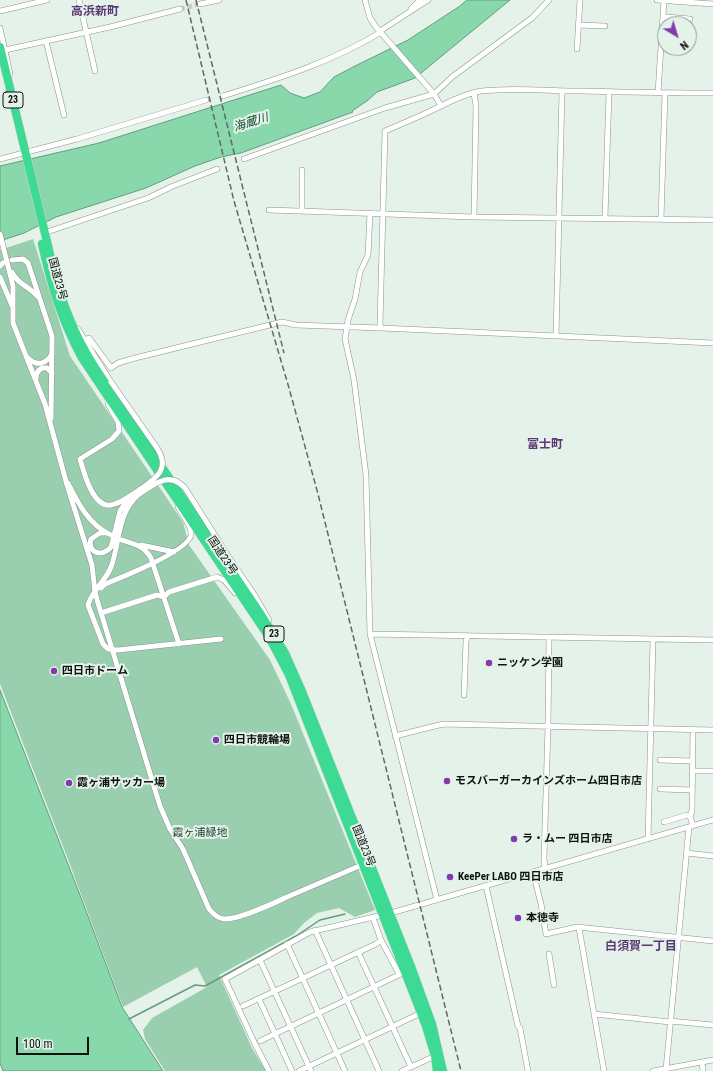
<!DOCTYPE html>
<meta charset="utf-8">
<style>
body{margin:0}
#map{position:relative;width:713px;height:1071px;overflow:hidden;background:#e5f2ea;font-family:"Roboto Condensed",sans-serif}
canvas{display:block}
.north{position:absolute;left:657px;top:16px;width:40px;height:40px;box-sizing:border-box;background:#e5f2ea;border:1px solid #8f9892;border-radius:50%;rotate:142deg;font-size:11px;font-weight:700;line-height:16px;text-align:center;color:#0d120f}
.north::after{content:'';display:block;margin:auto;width:14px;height:18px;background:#813bae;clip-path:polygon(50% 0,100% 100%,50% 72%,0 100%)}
.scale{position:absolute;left:16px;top:1037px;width:73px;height:18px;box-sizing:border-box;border:2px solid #0d120f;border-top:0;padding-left:5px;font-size:12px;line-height:14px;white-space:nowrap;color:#0d120f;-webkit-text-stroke:3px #e5f2ea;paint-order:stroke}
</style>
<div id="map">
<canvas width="713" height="1071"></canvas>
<div class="north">N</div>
<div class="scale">100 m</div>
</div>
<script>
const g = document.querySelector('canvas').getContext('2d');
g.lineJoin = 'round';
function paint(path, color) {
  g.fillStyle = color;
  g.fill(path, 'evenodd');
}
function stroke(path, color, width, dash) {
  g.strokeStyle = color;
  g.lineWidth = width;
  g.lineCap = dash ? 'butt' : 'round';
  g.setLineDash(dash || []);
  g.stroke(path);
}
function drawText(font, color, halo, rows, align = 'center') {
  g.font = font + ' "Roboto Condensed","Noto Sans JP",sans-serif';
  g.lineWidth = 4;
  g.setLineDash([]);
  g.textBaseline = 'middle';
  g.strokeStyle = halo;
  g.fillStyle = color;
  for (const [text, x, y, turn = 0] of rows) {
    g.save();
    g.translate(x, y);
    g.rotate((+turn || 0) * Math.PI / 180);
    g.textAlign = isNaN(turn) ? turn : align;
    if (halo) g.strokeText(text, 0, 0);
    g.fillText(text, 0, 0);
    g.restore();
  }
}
paint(new Path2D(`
 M33,239L70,356L183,522L189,545L270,660L291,704L375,910L355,917L339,908L317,913L304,923L294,934L219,975L252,1048L266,1071H165L145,1039L143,1030L152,1018L207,987L197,967L123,1007L69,862L0,684V250Z`), '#99ceaf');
const water = new Path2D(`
 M467,0H510L415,78L377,92L367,101L352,111L353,112L241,153L221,157L195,166L146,188L56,217L24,233L0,241V166L99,143L281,85L290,93L304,98L320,92L334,77L355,66L408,40L460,6Z
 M0,690L80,895L122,1007L163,1071H3L0,1063Z`);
paint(water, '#88d8ac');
stroke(water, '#639d7d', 1);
stroke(new Path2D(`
 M129,1019L195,985L205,986L296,936L320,920L345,914`), '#639d7d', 1.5);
stroke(new Path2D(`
 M180,9L200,4`), '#c5d0c9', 5, [5, 2.5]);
const minor = new Path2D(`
 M79,0L95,71
 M365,0L370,18L376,27L434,94L441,106C453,100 467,93 481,91C512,87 550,91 582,91C625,92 669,93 713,93
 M657,0L713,4
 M200,4L219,0
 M411,9L420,0
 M0,11L47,0
 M663,18L666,17L690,19
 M578,25L605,26
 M0,28L10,74
 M380,31L428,0
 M46,41L64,115
 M577,49L580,0
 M5,50L110,27L180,9
 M658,93L664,0
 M223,96C277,79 332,62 381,32
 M0,159L77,139L206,100
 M244,159L385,108L434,94L452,77L517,29L532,18L549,0
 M269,210L474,217L713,220
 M302,211V170
 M370,213L368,255L360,272L355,299L348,320L345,339L354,380L366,475L370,634L437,900
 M474,217L476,106L474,93
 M605,218L609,92
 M661,219L665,93
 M44,233L148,198L173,186L217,169
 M0,234L13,286V323L45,404L67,485L92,565L95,592L98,603L160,806L170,829L183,849L209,909C213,914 217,918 224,919C239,920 272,904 287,897C313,886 338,875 364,864
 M12,260L23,259L28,263L52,336L51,419
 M0,266L3,263
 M12,272C18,285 29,286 37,296
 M0,277L13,308
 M381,328L380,324L385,131C404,123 423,115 441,106
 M78,329L111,382
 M556,336L562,91
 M84,340L89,338L111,368L118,363L135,358L282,322L296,325L381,328L713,343
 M28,358C37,367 46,364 52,354
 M36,378C36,372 40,367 47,368L52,373
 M108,404L118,422L119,431L112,439L80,459C84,473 93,508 111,505C120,504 128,497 136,492
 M68,483C78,503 89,525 111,535
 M138,495C117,513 120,543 111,567C106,580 94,589 89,602L88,605L103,644L108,649L118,650L221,639
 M107,533H100L91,539C87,553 103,558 111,547L120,511L128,499
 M122,540C135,544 144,546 151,558L179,644
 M141,545L174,552
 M230,559L255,596L269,620
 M101,588L105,584C120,578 191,550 191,534C192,526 182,515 178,507
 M164,597L169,592L217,577L224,580L235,593
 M101,613L157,595L164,597
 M370,634L713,640
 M464,695L466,641L468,636
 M395,736L443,724L713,730
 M660,760L692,761
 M693,771H713
 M660,789L692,790
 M664,822L687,815L690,816
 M693,826L690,816L692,811L693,730
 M648,839L653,640
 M687,853L713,856
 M545,869L544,858L548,726L549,637
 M533,872L541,904L546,934L577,927L713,941
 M486,886L518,1026L520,1028L528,1071
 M373,918L381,940L399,974
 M579,928L604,1071
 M315,930L379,1071
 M287,944L345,1071
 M358,952L411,1067
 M549,954L554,985
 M260,960L311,1071
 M259,999L292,1071
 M243,1006L376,944L381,940
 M594,1014L670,1022
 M670,1021L713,1025
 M260,1041L405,972
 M702,1062L703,1071
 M666,1069L689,827
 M269,1071L254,1042L225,979L310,932L391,913L713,820
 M299,1071L421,1013
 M402,1071L435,1056
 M653,1071L713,1060`);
const highway = new Path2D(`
 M0,47L56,279C66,315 79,344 100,375L262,616L285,653L301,689L412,969L432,1024L443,1071
 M42,244C52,288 61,319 82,358L269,637L289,675L426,1026L435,1056L437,1071`);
stroke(minor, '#87948c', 6);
stroke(highway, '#cfd0cf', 9);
stroke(minor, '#fff', 5);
stroke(highway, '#3cda93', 8);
stroke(new Path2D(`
 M186,0L234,201L289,388L318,494L461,1071
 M196,0L284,353`), '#606863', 1.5, [6, 3]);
const minorBridge = new Path2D(`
 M111,382L157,448C172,471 153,480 136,492
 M138,495C153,485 169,470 185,488L230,559`);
stroke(minorBridge, '#87948c', 6, []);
stroke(minorBridge, '#fff', 5);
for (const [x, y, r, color] of [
 [489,663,4,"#813bae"],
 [54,671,4,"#813bae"],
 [216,740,4,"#813bae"],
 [447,781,4,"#813bae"],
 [69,783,4,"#813bae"],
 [514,839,4,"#813bae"],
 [450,877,4,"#813bae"],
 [518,918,4,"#813bae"]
]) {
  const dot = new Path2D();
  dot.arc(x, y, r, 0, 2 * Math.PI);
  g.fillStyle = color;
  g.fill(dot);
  stroke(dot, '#e5f2ea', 1.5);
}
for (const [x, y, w] of [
 [13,100,20],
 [274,634,20]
]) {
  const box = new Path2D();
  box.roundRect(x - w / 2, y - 8, w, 16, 3);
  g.fillStyle = '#e5f2ea';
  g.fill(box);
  stroke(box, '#0d120f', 1);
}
drawText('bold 10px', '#0d120f', null, [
 ["23",13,100],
 ["23",274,634]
]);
drawText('11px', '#0d120f', '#e5f2ea', [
 ["国道23号",57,279,75],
 ["国道23号",222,556,56],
 ["国道23号",363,846,68]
]);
drawText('bold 11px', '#0d120f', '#e5f2ea', [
 ["ニッケン学園",497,663],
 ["四日市ドーム",62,671],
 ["四日市競輪場",224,740],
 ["モスバーガーカインズホーム四日市店",455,781],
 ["霞ヶ浦サッカー場",77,783],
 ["ラ・ムー 四日市店",522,839],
 ["KeePer LABO 四日市店",458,877],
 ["本徳寺",526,918]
], 'left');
drawText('11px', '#163928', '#e5f2ea', [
 ["霞ヶ浦緑地",200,833]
]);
drawText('bold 12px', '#5b3a74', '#e5f2ea', [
 ["高浜新町",95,12],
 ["富士町",545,445],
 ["白須賀一丁目",641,947]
]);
drawText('italic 12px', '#155236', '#e5f2ea', [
 ["海蔵川",251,123,-17]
]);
</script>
